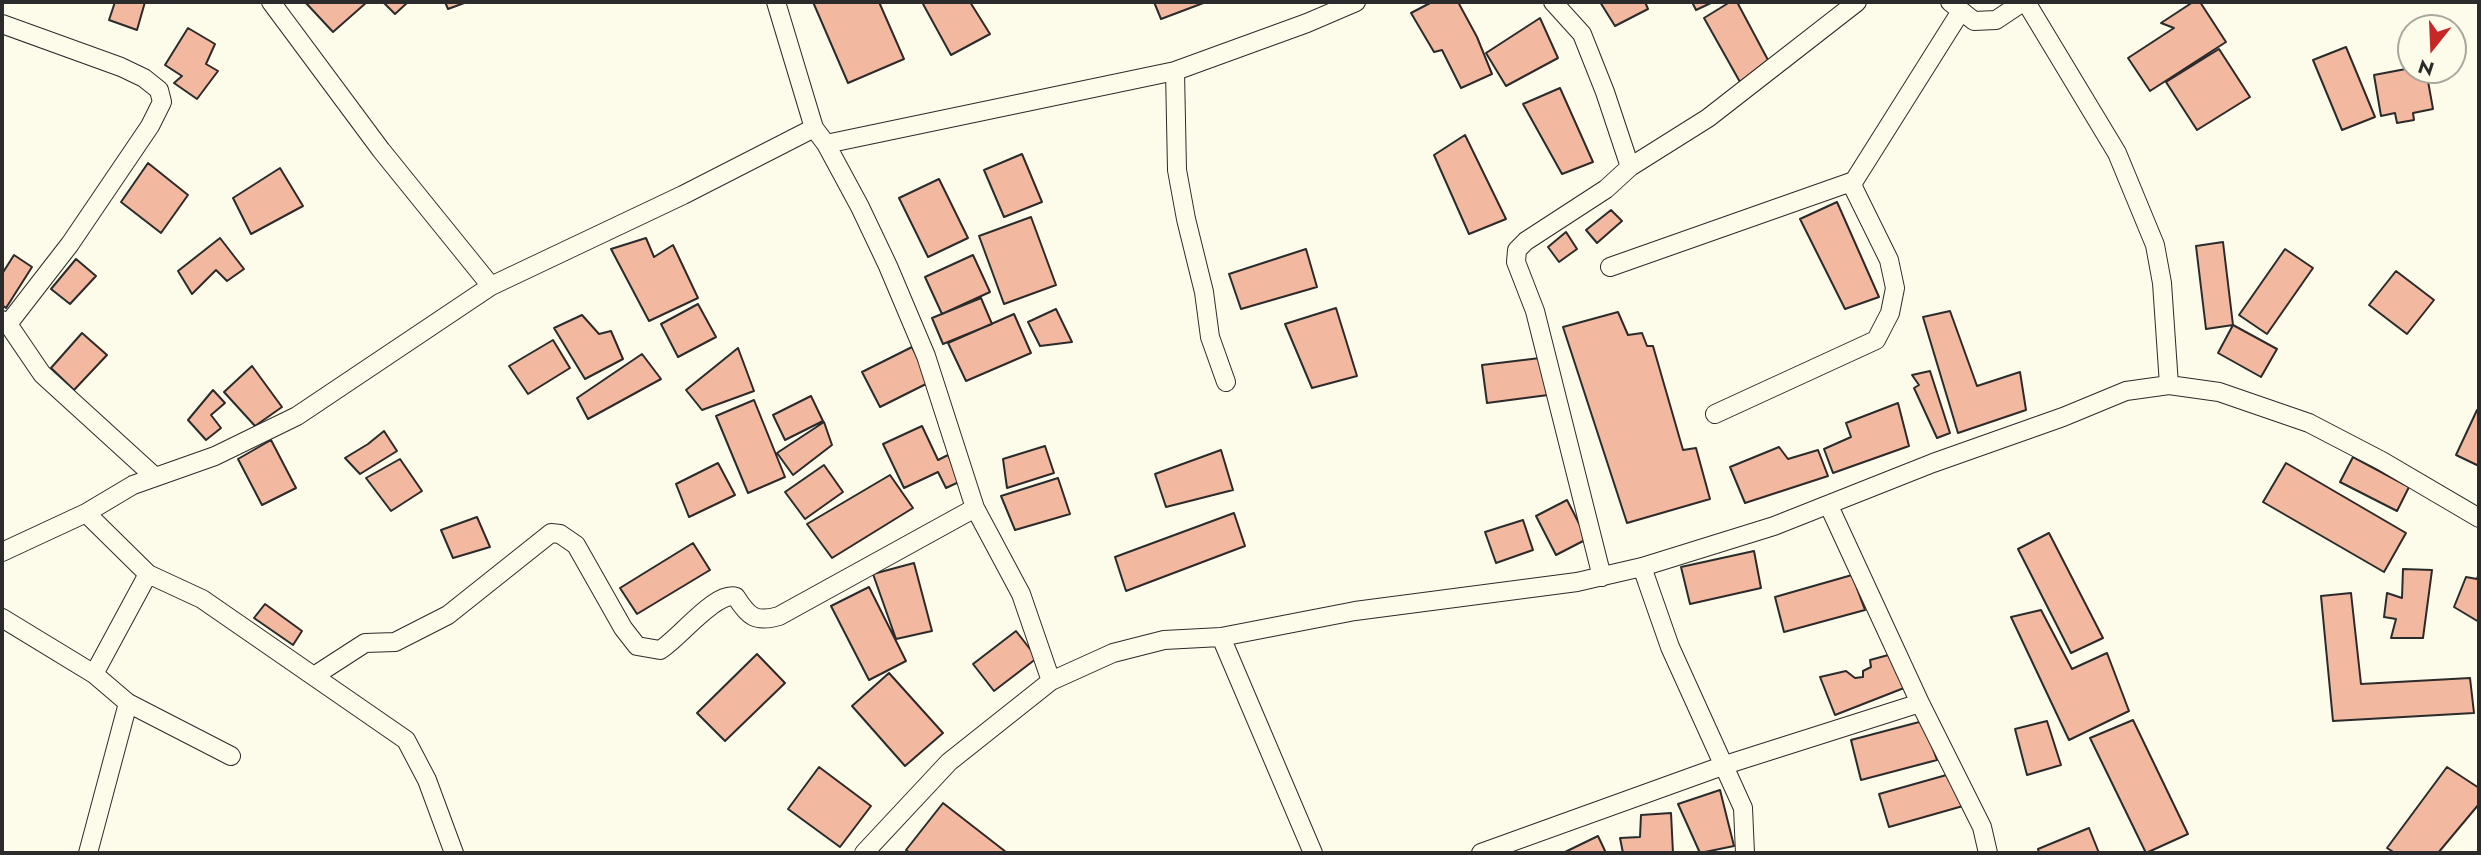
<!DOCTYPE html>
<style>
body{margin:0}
#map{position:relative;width:2481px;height:855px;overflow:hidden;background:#fdfbea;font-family:Jost,sans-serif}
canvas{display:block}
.frame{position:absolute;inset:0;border:4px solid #2b2b2b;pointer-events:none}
.north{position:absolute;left:2397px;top:14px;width:70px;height:70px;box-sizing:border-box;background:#fdfbea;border:2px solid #a9a89e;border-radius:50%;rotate:198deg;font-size:19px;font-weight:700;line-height:28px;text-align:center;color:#2b2b2b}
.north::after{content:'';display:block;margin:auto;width:24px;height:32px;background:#c62828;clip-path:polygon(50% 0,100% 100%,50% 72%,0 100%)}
</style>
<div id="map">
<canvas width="2481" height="855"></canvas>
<div class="frame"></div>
<div class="north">N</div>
</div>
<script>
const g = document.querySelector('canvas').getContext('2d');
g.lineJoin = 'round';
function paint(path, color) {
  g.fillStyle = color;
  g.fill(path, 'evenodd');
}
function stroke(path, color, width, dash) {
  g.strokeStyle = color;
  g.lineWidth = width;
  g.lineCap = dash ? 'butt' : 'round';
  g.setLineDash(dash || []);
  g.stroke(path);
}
const building = new Path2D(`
 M115,2H145L137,30L109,20Z
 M305,2H367L333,32Z
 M383,2H408L395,14Z
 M445,2H467L448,9Z
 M813,2H879L904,59L848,83Z
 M927,2H970L990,34L951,55L923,4Z
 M1154,2H1206L1161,19Z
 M1432,2H1458L1477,37L1492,74L1461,88L1442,50L1434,52L1411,13Z
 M1600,2H1645L1648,9L1615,26Z
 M1692,2H1713L1696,10Z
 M1730,2H1737L1768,60L1740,82L1704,18Z
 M2193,2H2200L2226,42L2150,91L2128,58L2174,28L2161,23Z
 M1540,18L1558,58L1506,86L1486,53Z
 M188,28L215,44L206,64L218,71L197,99L174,83L182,76L165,65Z
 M2346,47L2375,117L2342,130L2313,60Z
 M2219,49L2250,97L2197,130L2166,82Z
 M2411,68L2426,70L2433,109L2413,113L2414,120L2397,123L2395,113L2381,116L2374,75Z
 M1560,88L1593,162L1562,174L1523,104Z
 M1465,135L1506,219L1469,234L1434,155Z
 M1022,154L1042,202L1004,217L984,170Z
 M148,163L188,195L161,233L121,202Z
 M280,168L303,206L251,234L233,198Z
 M939,179L968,238L928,257L899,198Z
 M1837,202L1879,297L1845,309L1800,219Z
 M1611,210L1622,221L1597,243L1586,230Z
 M1031,217L1056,285L1004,304L979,236Z
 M1566,232L1577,249L1559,262L1548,247Z
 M220,238L244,269L227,281L216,270L192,294L178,271Z
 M646,238L654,257L673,245L698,298L649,321L611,249Z
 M2223,242L2233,325L2206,329L2196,246Z
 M1306,249L1317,287L1241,309L1229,274Z
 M2285,249L2313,268L2267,334L2239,315Z
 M14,255L32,267L6,308L2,305V274Z
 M973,255L990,292L942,314L925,277Z
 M76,259L96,276L70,304L51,289Z
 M2396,271L2434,300L2407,334L2369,305Z
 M981,298L992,324L943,344L932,318Z
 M698,304L716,337L678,357L661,324Z
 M1336,308L1357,376L1312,388L1285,324Z
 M1056,309L1072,342L1040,346L1028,322Z
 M1950,311L1977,386L2020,372L2026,410L1958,433L1923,317Z
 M1618,312L1628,335L1642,333L1647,346H1653L1683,450L1696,448L1710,499L1627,523L1563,327Z
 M1014,314L1031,353L966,381L948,343Z
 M582,315L599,334L611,331L623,359L585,379L554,328Z
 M2233,325L2277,349L2261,377L2218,353Z
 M82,333L107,355L74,390L51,368Z
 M553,340L570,368L528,394L509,366Z
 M912,347L930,382L880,407L862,372Z
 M738,348L754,391L702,410L686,390Z
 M642,354L661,379L588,419L577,398Z
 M1540,358L1548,395L1487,403L1482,365Z
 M252,366L282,407L255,426L224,392Z
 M1930,371L1950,433L1937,438L1914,388L1919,385L1912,375Z
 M213,390L225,403L211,415L221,428L206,440L188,420Z
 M811,396L823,421L785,440L773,415Z
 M754,400L785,477L748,493L716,416Z
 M1898,403L1909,446L1833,473L1824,449L1851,437L1846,423Z
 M2477,410L2479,411V466L2456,455Z
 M824,422L832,445L793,475L777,453Z
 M922,426L938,460L948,455L961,481L946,488L938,472L904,488L883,444Z
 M384,431L397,451L360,474L345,458L368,444Z
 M271,440L296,488L262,505L238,459Z
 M1045,446L1054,473L1007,488L1003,459Z
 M1779,447L1788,459L1818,450L1828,476L1745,503L1730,467Z
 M1221,450L1233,490L1166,507L1155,474Z
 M2353,457L2409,487L2397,511L2340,482Z
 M400,459L422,491L391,511L366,478Z
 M718,463L735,495L689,517L676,484Z
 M2286,463L2406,533L2384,572L2263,502Z
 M824,465L843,492L805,519L785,492Z
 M890,475L913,508L832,558L807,524Z
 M1058,478L1070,514L1015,530L1001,496Z
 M1567,500L1587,539L1556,555L1536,516Z
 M1234,513L1245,546L1126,591L1115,557Z
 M477,517L490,547L453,558L441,530Z
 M1523,520L1533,550L1496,563L1485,532Z
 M2049,533L2103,638L2071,653L2018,549Z
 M693,543L710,570L637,614L620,588Z
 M1754,551L1761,588L1690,604L1681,567Z
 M914,563L932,631L896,639L873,574Z
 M2403,569L2432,570L2423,638H2391L2396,619L2384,617L2387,593L2402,598Z
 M2479,573V622L2454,607L2466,577L2477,579Z
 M1852,575L1865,610L1784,632L1775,597Z
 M869,587L906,661L869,680L831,606Z
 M2351,593L2361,684L2470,678L2474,713L2333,721L2321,596Z
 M265,604L302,631L293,645L254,618Z
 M2041,610L2072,669L2107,653L2129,711L2069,740L2011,617Z
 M1016,631L1037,658L994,691L973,664Z
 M757,654L785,683L725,741L697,713Z
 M1892,654L1904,688L1835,715L1820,677L1846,671L1855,678L1863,677V671L1871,667L1870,660Z
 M889,673L943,733L905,766L852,706Z
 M2133,720L2188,834L2146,853L2090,738Z
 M1923,721L1937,760L1861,780L1851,740Z
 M2047,721L2061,765L2027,775L2015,729Z
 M819,767L871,806L840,847L788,809Z
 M2447,767L2479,788V804L2438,853H2395L2387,848Z
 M1950,774L1963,806L1889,827L1879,794Z
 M1720,790L1734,846L1700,853L1678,804Z
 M943,803L1006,852L1005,853H910L906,850Z
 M1671,813L1673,853H1623L1620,838L1640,837L1641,815Z
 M2089,828L2099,853H2039L2038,849Z
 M1598,836L1606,853H1563Z`);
paint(building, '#f2b8a0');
stroke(building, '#2b2b2b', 2);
const street = new Path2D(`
 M271,2L381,150L491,286
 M776,2L814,128L826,144L860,207L888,266L926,356L975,508L1021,594L1051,681
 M1553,2L1582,34L1605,92L1630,167
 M1950,2L1974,21L1996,20L2023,2
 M2026,2L2117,153L2155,245L2162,283L2169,385
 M2,24L121,67L144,78L159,90L162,102L150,126L70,244L8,324
 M1175,71L1177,170L1186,219L1204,292L1210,337L1226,382
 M826,144L1175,71L1307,23L1356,2
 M1610,267L1854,181
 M2,320L8,324L42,374L155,477
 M1715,414L1876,340L1890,313L1895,288L1889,260L1853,187L1854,181L1961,11
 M1829,506L1920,703L1982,827L1988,853
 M86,513L148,574L202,599L406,740L427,780L454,853
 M2,552L86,513L133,485L215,456L297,416L491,286L683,195L814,128
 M1642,567L1670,647L1743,808L1745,853
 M1602,577L1535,311L1516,262L1517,250L1526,241L1606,189L1630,167L1708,118L1857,2
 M2,618L94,674L128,703L231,756
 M1221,637L1313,853
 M94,674L148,574
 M314,676L365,643L395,642L448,615L551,533L560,534L576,545L623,628L637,646L660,650C679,639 716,590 736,597C748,616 755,623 779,616L975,508
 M88,853L128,703
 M864,853L949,762L1051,681L1113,653L1164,640L1221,637L1355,611L1577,582L1642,567L1774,526L1933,463L2063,417L2126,391L2169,385L2219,392L2309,423L2382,461L2479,518
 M1481,853L1725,765L1920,703`);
stroke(street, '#2b2b2b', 20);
stroke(street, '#fdfbea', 18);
</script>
